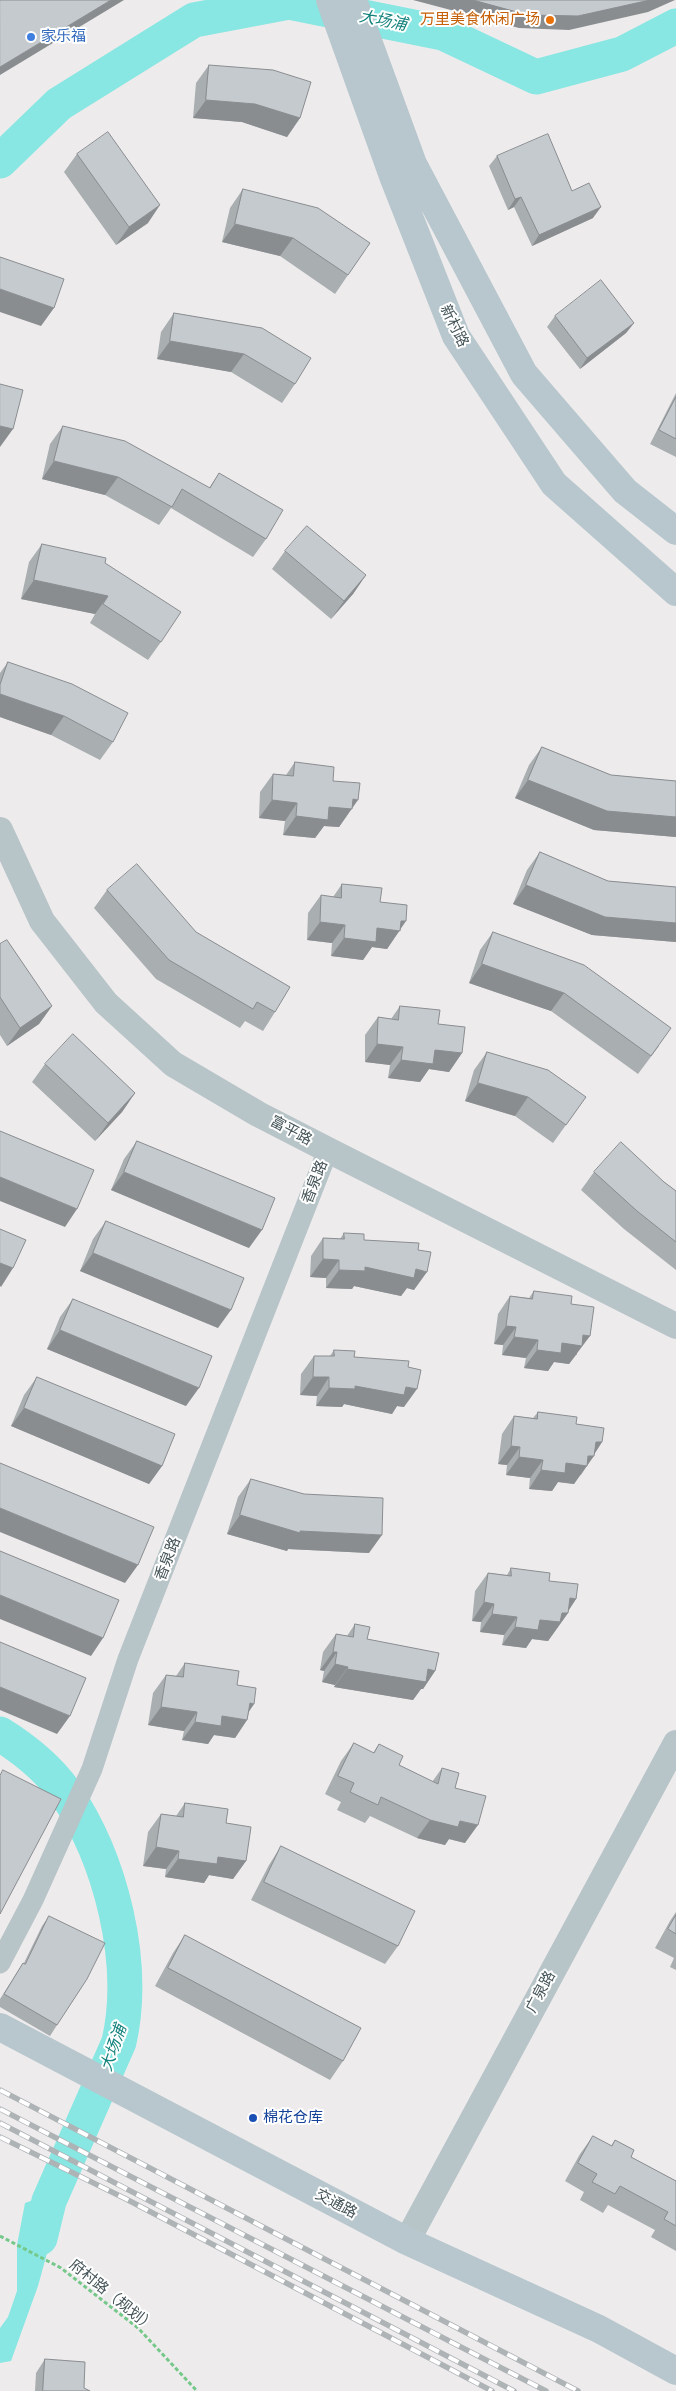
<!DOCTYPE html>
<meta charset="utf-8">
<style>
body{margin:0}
canvas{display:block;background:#eeebec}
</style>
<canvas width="676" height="2391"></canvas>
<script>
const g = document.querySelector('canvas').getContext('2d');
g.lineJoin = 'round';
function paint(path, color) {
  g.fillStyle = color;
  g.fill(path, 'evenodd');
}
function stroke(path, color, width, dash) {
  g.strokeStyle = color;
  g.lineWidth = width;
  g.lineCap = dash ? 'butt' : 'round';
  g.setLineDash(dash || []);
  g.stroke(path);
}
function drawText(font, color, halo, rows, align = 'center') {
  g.font = font + ' Karla,"Noto Sans SC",sans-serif';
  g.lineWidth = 4;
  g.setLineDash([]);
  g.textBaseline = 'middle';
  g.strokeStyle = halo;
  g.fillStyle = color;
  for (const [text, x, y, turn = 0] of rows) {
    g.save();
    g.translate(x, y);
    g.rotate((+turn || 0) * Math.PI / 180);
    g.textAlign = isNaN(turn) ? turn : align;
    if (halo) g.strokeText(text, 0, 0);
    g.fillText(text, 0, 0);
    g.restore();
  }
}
paint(new Path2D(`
 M53,2193L54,2228L38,2286L11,2361L0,2363V2328L8,2317L17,2291V2245L25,2203Z`), '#88e7e2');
stroke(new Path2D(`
 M0,161L59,104L194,20L289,2L443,33L536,77L622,54L676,26
 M0,1734C24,1749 48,1768 65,1792C111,1859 137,1962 119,2042L49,2201L40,2238`), '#88e7e2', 35);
stroke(new Path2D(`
 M0,2236L61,2268L138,2328L197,2391`), '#74c889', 3, [4, 2.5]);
stroke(new Path2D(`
 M0,1963L33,1900L92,1769L128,1659L328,1150`), '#b7c4c8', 21);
stroke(new Path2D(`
 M0,830L42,921L106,1003L173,1064L258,1114L328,1150L676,1326
 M407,2241L676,1743`), '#b7c4c8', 26);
stroke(new Path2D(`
 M330,0L393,176L456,336L554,484L676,592
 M353,0L413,164L524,374L625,491L676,531
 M0,2027L407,2241L599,2329L676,2371`), '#b7c7cd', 28);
const rail = new Path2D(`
 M0,2090L578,2391
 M0,2109L546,2391
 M0,2123L514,2391
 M0,2137L126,2199L492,2391`);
stroke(rail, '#aeb3b6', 5.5);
stroke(rail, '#fff', 4, [11]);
paint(new Path2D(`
 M209,65L300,118L287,137L242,122L193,118L196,83Z
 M77,154L148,223L116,245L64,172Z
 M497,156L572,191L593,218L532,246L514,207L508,210L489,166Z
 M243,189L348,275L335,294L280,256L222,242L230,208Z
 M174,313L262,328L295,384L282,403L231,372L157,359L161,332Z
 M555,316L634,323L626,333L580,369L547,327Z
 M676,393V457L650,444Z
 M63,426L209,488L219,473L266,539L253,557L171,508L159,525L105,495L42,479L50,444Z
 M42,544L105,563L161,642L148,660L90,623L95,614L21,599L29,562Z
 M285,551L366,575L353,594L331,619L272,569Z
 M8,662L113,742L100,760L51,735L0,717V673Z
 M542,747L611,775L676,781V837L594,830L515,798L529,765Z
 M295,762L333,781L352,808L339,827L324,826L315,838L283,835L285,821L259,818L260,792L273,774L286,775Z
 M540,852L608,881L676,887V942L592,935L513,904L527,870Z
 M342,884L380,902L400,930L387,949L372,947L363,960L331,956L332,943L307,940L308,913L321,895L333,897Z
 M107,890L196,932L275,1012L263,1031L245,1021L240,1028L156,979L94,908Z
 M493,932L659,1046L638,1074L551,1011L469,983L480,950Z
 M0,944L52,1006L39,1024L7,1046L0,1035Z
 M400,1006L438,1024L462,1053L449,1072L429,1069L420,1082L388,1078L390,1065L365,1062V1035L378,1017L391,1019Z
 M487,1052L586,1097L553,1143L515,1116L465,1101L474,1070Z
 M45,1064L135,1093L122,1112L95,1141L32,1082Z
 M137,1141L249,1248L111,1190L124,1159Z
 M594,1172L664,1182L676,1191V1270L624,1229L581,1190Z
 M106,1221L218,1328L80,1271L93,1239Z
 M344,1233L364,1240L418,1250L414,1290L407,1288L401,1296L354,1286L352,1289L326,1288V1278L310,1277L311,1256L323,1238L340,1239Z
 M534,1291L571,1304L577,1355H576L569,1364L554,1362L548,1371L524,1368L526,1358L502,1355L503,1345L494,1344L498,1314L510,1296L529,1298Z
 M73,1299L186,1406L47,1349L60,1317Z
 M334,1350L354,1357L408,1367L404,1407L397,1406L392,1414L344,1404L342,1407L316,1406L317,1396L300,1395L301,1374L314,1356H330Z
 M37,1377L162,1466L149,1484L11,1426L24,1395Z
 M538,1412L576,1424L602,1442L581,1475H580L574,1484L558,1482L552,1491L529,1489L530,1478L506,1475L507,1465L498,1464L502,1434L514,1416L533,1418Z
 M251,1479L369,1553L288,1549L287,1551L227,1534L238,1497Z
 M511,1568L549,1581L576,1599L568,1611V1613L548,1641L532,1639L526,1648L502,1645L504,1635L480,1632L481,1622L472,1621L475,1591L488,1573L507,1575Z
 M355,1624L367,1639L435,1671L423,1689H421L413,1700L334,1687L335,1685L322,1682L324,1671L320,1670L323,1652L336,1634L347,1636Z
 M185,1663L237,1685L254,1704L249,1712L247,1720L235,1738L214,1735L208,1744L182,1740L184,1731L148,1725L153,1693L166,1675L176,1676Z
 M354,1743L373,1753L379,1744L399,1765L432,1782L442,1768L455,1788L465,1843L449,1839L445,1845L417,1838L370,1816L365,1823L337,1810L341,1802L325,1794L341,1761Z
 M185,1803L226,1823L246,1861L233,1879L209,1875L204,1883L165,1877L166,1869L143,1866L148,1832L161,1814L176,1816Z
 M281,1846L398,1946L385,1964L251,1900L269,1865Z
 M676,1912V1970L670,1967L674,1958L655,1948L670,1921Z
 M49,1916L57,2025L50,2036L0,2007V1999L16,1974L23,1963H24L42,1926Z
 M185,1935L343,2061L330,2080L155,1986L173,1953Z
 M593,2136L611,2146L615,2140L631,2157L676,2181V2251L651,2237L655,2230L608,2205L603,2213L580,2200L584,2192L565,2181L580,2154Z
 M45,2359L84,2388L90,2391H35L36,2373Z`), '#a9aeb1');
paint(new Path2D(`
 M111,0H124L0,75V67Z
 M413,0H675L648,12L569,30L519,28Z
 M206,100L255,104L300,118L287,137L242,122L193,118Z
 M521,197L514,207L508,210L515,199Z
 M160,205L148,223L116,245L129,227Z
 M601,207L593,218L532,246L539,235Z
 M235,224L293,238L280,256L222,242Z
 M0,289L54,308L41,326L0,312Z
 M634,323L626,333L580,369L587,358Z
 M170,341L244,354L231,372L157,359Z
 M0,426L13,429L0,447Z
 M54,461L118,477L105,495L42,479Z
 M366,575L353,594L331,619L344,601Z
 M34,580L108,596L95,614L21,599Z
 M0,694L64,716L51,735L0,717Z
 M528,780L676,817V837L594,830L515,798Z
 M353,799L358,800L339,827L324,826L315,838L283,835L296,816Z
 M272,800L297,803L285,821L259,818Z
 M526,885L676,923V942L592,935L513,904Z
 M401,921H406L387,949L372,947L363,960L331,956L344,938Z
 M320,922L345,925L332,943L307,940Z
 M482,964L564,993L551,1011L469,983Z
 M52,1006L39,1024L7,1046L20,1028Z
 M377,1044L403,1047L390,1065L365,1062Z
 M435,1050L462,1053L449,1072L429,1069L420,1082L388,1078L401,1060Z
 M478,1083L528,1097L515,1116L465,1101Z
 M135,1093L122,1112L95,1141L108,1123Z
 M124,1172L262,1230L249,1248L111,1190Z
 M0,1177L77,1209L65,1227L0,1201Z
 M93,1253L231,1310L218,1328L80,1271Z
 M323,1259L339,1260L326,1278L310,1277Z
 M0,1263L13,1268L1,1287L0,1286Z
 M365,1267L416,1269L427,1272L414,1290L407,1288L401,1296L354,1286L352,1289L326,1288L339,1270Z
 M506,1326L516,1327L503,1345L494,1344Z
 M60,1330L199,1388L186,1406L47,1349Z
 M583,1335L590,1336L569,1364L554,1362L548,1371L524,1368L537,1350L562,1343Z
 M514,1337L538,1340L526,1358L502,1355Z
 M313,1377H329L317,1396L300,1395Z
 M355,1386L406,1387L417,1389L404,1407L397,1406L392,1414L344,1404L342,1407L316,1406L329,1388Z
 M24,1408L162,1466L149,1484L11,1426Z
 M596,1442H602L593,1456H594L574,1484L558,1482L552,1491L529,1489L541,1470L566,1463Z
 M511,1446L520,1447L507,1465L498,1464Z
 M519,1457L543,1460L530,1478L506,1475Z
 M0,1508L138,1565L125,1583L0,1532Z
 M240,1515L300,1531L382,1535L369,1553L288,1549L287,1551L227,1534Z
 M0,1595L103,1638L91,1656L0,1619Z
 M570,1598L576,1599L567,1613H568L548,1641L532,1639L526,1648L502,1645L515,1627L540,1620Z
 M484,1602L494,1604L481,1622L472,1621Z
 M492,1614L517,1617L504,1635L480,1632Z
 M333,1652H337L324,1671L320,1670Z
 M335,1664L348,1667L335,1685L322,1682Z
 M347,1669H428L435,1671L423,1689H421L413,1700L334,1687Z
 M0,1687L70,1716L57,1734L0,1710Z
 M250,1703L254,1704L243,1719L247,1720L235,1738L214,1735L208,1744L182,1740L195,1722L222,1716Z
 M161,1707L197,1712L184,1731L148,1725Z
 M430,1820L460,1821L478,1825L465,1843L449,1839L445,1845L417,1838Z
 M156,1847L179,1851L166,1869L143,1866Z
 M218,1857L246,1861L233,1879L209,1875L204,1883L165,1877L178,1859Z`), '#8a8d90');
const building = new Path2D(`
 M0,0H111L0,67Z
 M473,0H650L578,16L528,15Z
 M209,65L273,70L311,82L300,118L255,104L206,100Z
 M108,132L160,205L129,227L77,154Z
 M548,134L572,191L589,183L601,207L539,235L521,197L515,199L497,156Z
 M243,189L318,208L370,243L348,275L293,238L235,224Z
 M0,257L64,279L54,308L0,289Z
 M601,280L634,323L587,358L555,316Z
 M174,313L262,328L311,358L295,384L244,354L170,341Z
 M0,384L23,390L13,429L0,426Z
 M676,397V439L659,430Z
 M63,426L125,441L210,488L219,473L283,510L266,539L182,489L172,507L118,477L54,461Z
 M307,526L366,575L344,601L285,551Z
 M42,544L106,558L105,563L181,612L161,642L103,604L108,596L34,580Z
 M8,662L72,684L128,713L113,742L64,716L0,694V685Z
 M542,747L611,775L676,781V817L607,811L528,780Z
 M295,762L334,767L333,781L360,783L358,800L353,799L352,809L329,807L328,820L296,816L297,803L272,800L273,774L293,776Z
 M540,852L608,881L676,887V923L605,917L526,885Z
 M137,864L196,932L290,987L275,1012L257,1002L253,1009L169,960L107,890Z
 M342,884L382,888L380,902L407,905L406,921H401L400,931L377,928L376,942L344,938L345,925L320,922L321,895L341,898Z
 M493,932L584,965L671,1028L651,1056L564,993L482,964Z
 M7,940L52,1006L20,1028L0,997V944Z
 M400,1006L440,1010L438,1024L465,1027L462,1053L435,1050L433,1064L401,1060L403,1047L377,1044L378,1017L398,1020Z
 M73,1034L135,1093L108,1123L45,1064Z
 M487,1052L548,1070L586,1097L566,1125L528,1097L478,1083Z
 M0,1131L94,1170L77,1209L0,1177Z
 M137,1141L275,1198L262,1230L124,1172Z
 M621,1142L664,1182L676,1191V1242L637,1211L594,1172Z
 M106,1221L244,1278L231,1310L93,1253Z
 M0,1229L26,1240L13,1268L0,1263Z
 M344,1233L364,1234V1240L419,1243L418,1250L431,1252L427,1272L416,1269L414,1278L365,1267V1271L339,1270V1260L323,1259V1238L344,1239Z
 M534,1291L572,1296L571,1304L594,1307L590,1336L583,1335L582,1346L562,1343L561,1353L537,1350L538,1340L514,1337L516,1327L506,1326L510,1296L532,1299Z
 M73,1299L212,1356L199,1388L60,1330Z
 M334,1350L355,1351L354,1357L409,1361L408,1367L421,1370L417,1389L406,1387L404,1395L355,1386V1389L329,1388V1377H313L314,1356H334Z
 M37,1377L175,1434L162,1466L24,1408Z
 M538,1412L577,1417L576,1424L604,1428L602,1442H596L594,1456H588L587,1466L566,1463L565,1473L541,1470L543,1460L519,1457L520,1447L511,1446L514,1416L537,1419Z
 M0,1463L154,1527L138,1565L0,1508Z
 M251,1479L304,1494L383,1498L382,1535L300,1531V1533L240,1515Z
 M0,1551L119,1600L103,1638L0,1595Z
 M511,1568L550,1573L549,1581L578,1584L576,1599L570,1598L568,1613H562L560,1622L540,1620L538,1630L515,1627L517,1617L492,1614L494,1604L484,1602L488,1573L511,1576Z
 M355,1624L370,1627L367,1639L439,1653L435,1671L428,1669L426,1682L347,1669L348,1667L335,1664L337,1652H333L336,1634L353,1637Z
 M0,1642L86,1678L70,1716L0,1687Z
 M185,1663L239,1671L237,1685L256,1688L254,1704L250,1703L247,1720L222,1716L221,1726L195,1722L197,1712L161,1707L166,1675L183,1677Z
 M354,1743L374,1753L379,1744L403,1756L399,1765L438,1784L442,1768L459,1773L455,1788L486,1796L478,1825L460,1821L458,1827L430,1820L381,1797L378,1805L350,1792L354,1783L338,1776Z
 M3,1770L61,1799L0,1914V1776Z
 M185,1803L228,1809L226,1823L251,1827L246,1861L218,1857L217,1864L178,1859L179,1851L156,1847L161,1814L183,1817Z
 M281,1846L415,1911L398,1946L264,1882Z
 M676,1915V1934L668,1929Z
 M49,1916L105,1943L87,1979L57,2025L4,1994L23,1963L25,1964Z
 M185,1935L361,2028L343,2061L168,1968Z
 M593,2136L612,2146L615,2140L634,2150L631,2157L676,2181V2226L664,2219L668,2212L620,2186L615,2194L592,2182L597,2174L578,2163Z
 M45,2359L85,2362L84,2388L90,2391H43Z`);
paint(building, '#c5cace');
stroke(building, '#8a8d90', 1);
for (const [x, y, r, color] of [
 [550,20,5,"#e8710a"],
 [31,37,5,"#3f7fe0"],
 [253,2118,5,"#1a4fb4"]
]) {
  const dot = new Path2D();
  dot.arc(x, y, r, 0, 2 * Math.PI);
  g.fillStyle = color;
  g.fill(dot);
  stroke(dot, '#fff', 2);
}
drawText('15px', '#c56008', '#fff', [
 ["万里美食休闲广场",540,20]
], 'right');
drawText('15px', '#366cbe', '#fff', [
 ["家乐福",41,37]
], 'left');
drawText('15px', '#455458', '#fff', [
 ["新村路",454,326,64],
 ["富平路",291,1131,28],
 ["香泉路",315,1182,-69],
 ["香泉路",168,1559,-69],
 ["广泉路",541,1992,-62],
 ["交通路",336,2204,28],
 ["府村路（规划）",112,2296,39]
]);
drawText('15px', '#164399', '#fff', [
 ["棉花仓库",263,2118]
], 'left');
drawText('italic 16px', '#12827c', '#fff', [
 ["大场浦",383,21,11],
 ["大场浦",114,2048,-71]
]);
</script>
